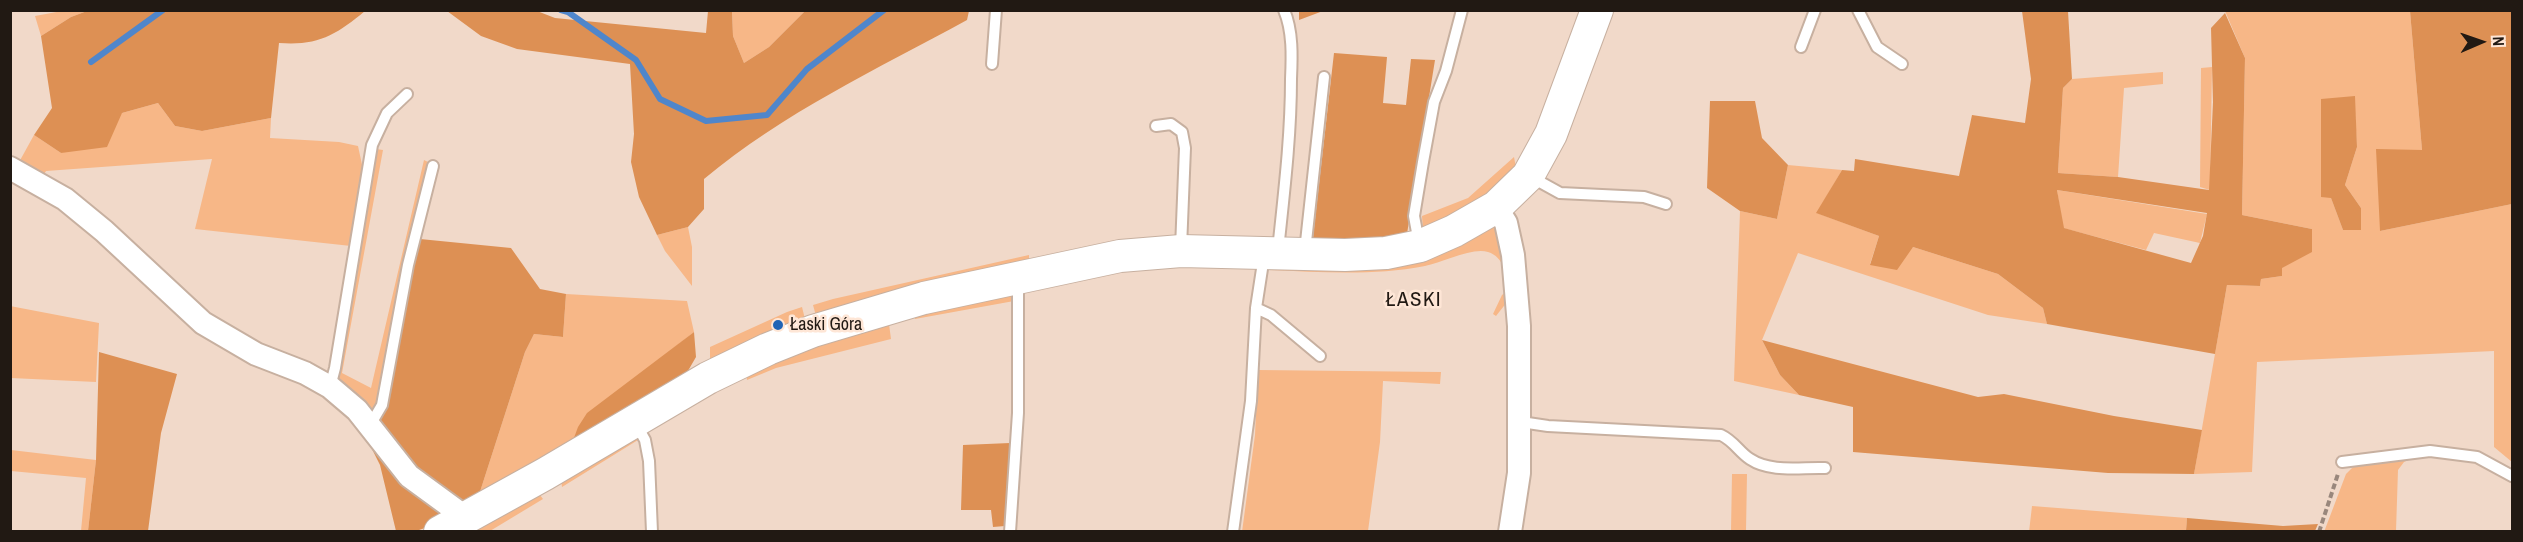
<!DOCTYPE html>
<meta charset="utf-8">
<style>
body{margin:0}
#map{position:relative;width:2523px;height:542px;overflow:hidden;background:#f1d9c9;font-family:"Archivo Narrow",sans-serif}
canvas{display:block}
.frame{position:absolute;inset:0;border:12px solid #211913;pointer-events:none}
.north{position:absolute;left:2451px;top:12px;width:60px;height:60px;-webkit-text-stroke:4px #fee6d6;paint-order:stroke;rotate:88deg;font-size:16px;font-weight:700;line-height:24px;text-align:center;color:#211913}
.north::after{content:'';display:block;margin:auto;width:21px;height:27px;background:#211913;clip-path:polygon(50% 0,100% 100%,50% 72%,0 100%)}
</style>
<div id="map">
<canvas width="2523" height="542"></canvas>
<div class="frame"></div>
<div class="north">N</div>
</div>
<script>
const g = document.querySelector('canvas').getContext('2d');
g.lineJoin = 'round';
function paint(path, color) {
  g.fillStyle = color;
  g.fill(path, 'evenodd');
}
function stroke(path, color, width, dash) {
  g.strokeStyle = color;
  g.lineWidth = width;
  g.lineCap = dash ? 'butt' : 'round';
  g.setLineDash(dash || []);
  g.stroke(path);
}
function drawText(font, color, halo, rows, align = 'center') {
  g.font = font + ' "Archivo Narrow",sans-serif';
  g.lineWidth = 5;
  g.setLineDash([]);
  g.textBaseline = 'middle';
  g.strokeStyle = halo;
  g.fillStyle = color;
  for (const [text, x, y, turn = 0] of rows) {
    g.save();
    g.translate(x, y);
    g.rotate((+turn || 0) * Math.PI / 180);
    g.textAlign = isNaN(turn) ? turn : align;
    if (halo) g.strokeText(text, 0, 0);
    g.fillText(text, 0, 0);
    g.restore();
  }
}
paint(new Path2D(`
 M732,10L805,11L769,47L744,63L733,36Z
 M62,11H87L71,17L41,36L35,16Z
 M2225,11H2410L2422,150L2380,231L2512,204V462L2494,447V351L2257,362L2252,472L2194,474L2227,285L2260,286L2261,279L2282,276L2281,268L2312,229L2242,215L2245,58ZM2354,96L2357,147L2345,185L2361,208L2343,230L2331,198Z
 M2212,67L2210,190L2200,187L2201,68Z
 M2163,72V84L2124,88L2118,177L2058,173L2063,88L2072,79Z
 M158,103L175,126L202,131L271,118L270,138L339,142L358,146L364,174L351,246L195,229L212,159L46,171L41,179L18,164L34,135L61,153L122,113Z
 M376,149L383,150L342,373L371,388L424,160L430,163L376,403L370,417L337,380Z
 M1514,157L1517,173L1495,195L1423,230L1422,216L1468,198Z
 M1788,165L1842,170L1817,213L1879,236L1870,264L1913,247L1998,274L2043,308L2047,324L1988,315L1798,253L1762,340L1780,375L1799,395L1734,381L1740,211L1777,219Z
 M2057,190L2207,214L2200,243L2154,233L2146,250L2063,228Z
 M688,227L692,247V286L665,251L657,235Z
 M1492,227L1498,230L1506,245L1511,288V297L1496,316L1493,314L1502,295L1508,290C1507,275 1504,257 1488,252C1472,247 1442,263 1425,266C1373,276 1321,272 1269,270L1271,264C1347,259 1416,274 1485,228Z
 M1029,255V260L816,316L813,305L833,299Z
 M1014,289V301L915,319L914,311Z
 M566,294L687,301L694,332L660,359L571,446L477,501L525,352L534,334L563,337Z
 M10,306L99,323L96,382L11,378Z
 M802,307L805,319L710,362V347L787,312Z
 M889,324L891,339L776,368L747,380L746,373L796,347Z
 M1258,370L1441,372L1440,384L1383,381L1380,442L1368,531L1242,532L1255,435Z
 M637,433L638,440L562,487L561,479Z
 M11,450L96,460L88,531H81L86,478L11,471Z
 M2414,457L2404,462L2398,470L2396,531L2324,532L2346,474L2355,465Z
 M1732,474H1747L1746,531H1731Z
 M536,490L543,499L490,531L464,532Z
 M2032,506L2187,518L2186,531L2029,532Z`), '#f7b787');
paint(new Path2D(`
 M87,11V10L365,11C336,35 318,46 279,43L271,118L202,131L175,126L158,103L122,113L107,147L61,153L34,135L52,108L41,36L71,17Z
 M447,11H537L555,18L706,33L708,11H732L733,36L744,63L769,47L805,11H969L967,20C877,69 783,113 704,179V209L688,227L657,235L639,197L631,162L634,134L630,64L517,49L481,36Z
 M1299,11V10L1323,11L1299,20Z
 M2022,11H2068L2072,79L2063,88L2058,173L2118,177L2209,190L2213,102L2211,28L2225,13L2245,58L2242,215L2312,229V252L2282,268V276L2261,279L2260,286L2227,285L2215,354L2047,324L2043,308L1998,274L1913,247L1897,270L1870,265L1879,236L1816,213L1842,170L1854,171L1855,159L1959,176L1972,115L2025,123L2031,79ZM2057,190L2207,213L2203,236L2191,263L2064,228Z
 M2410,11H2512V204L2380,231L2376,149L2422,150Z
 M1334,53L1387,57L1383,103L1406,105L1411,59L1435,60L1406,240L1316,243L1313,237Z
 M2355,96L2357,147L2345,185L2361,208V230H2343L2331,198L2321,197V99Z
 M1710,101H1755L1762,138L1788,165L1777,219L1740,211L1707,188Z
 M420,239L511,248L540,289L566,294L563,337L534,334L525,352L477,501C444,512 399,450 379,427Z
 M694,332L696,357L685,376L571,446L578,427L587,413Z
 M1762,340L1978,397L2004,394L2114,416L2202,430L2194,474L2108,473L1853,452V407L1799,395L1780,375Z
 M99,352L177,374L161,433L148,531H88L96,460Z
 M1010,443L1005,526L993,527L991,510H961L963,445Z
 M371,447L396,471L444,509L443,522L416,531H396L380,465Z
 M2187,518L2283,526L2318,524L2315,531H2186Z`), '#dd9054');
stroke(new Path2D(`
 M561,10L568,12L636,60L660,99L706,121L767,115L807,69L884,10
 M91,62L163,10`), '#4f86cb', 6);
const lane = new Path2D(`
 M1858,10L1877,47L1902,64
 M1801,47L1815,10
 M992,64L996,10
 M1156,126L1171,124L1182,132L1185,148L1181,248
 M1531,177L1560,193L1644,197L1666,204
 M1419,243L1414,216L1423,162L1434,102L1446,71L1462,10
 M1278,250C1284,193 1291,136 1291,79C1292,57 1293,31 1284,10
 M1305,251L1324,77
 M1256,308L1271,315L1320,356
 M330,387L335,368L372,145L387,113L407,94
 M1521,422L1548,426L1721,435C1734,441 1739,452 1750,459C1771,473 1801,467 1825,468
 M636,424L645,440L649,461L652,532
 M369,427L382,405L408,265L433,166
 M2342,462L2430,451L2477,457L2512,476
 M1010,532L1018,413V280
 M1233,532L1251,401L1256,308L1264,256`);
const street = new Path2D(`
 M10,168L65,199L104,231L203,323L256,354L305,373L330,387L357,410L409,476L465,517
 M1496,207L1506,223L1513,255L1519,326V473L1510,532`);
const secondary = new Path2D(`
 M440,532L545,474L708,378L768,349L813,331L924,298L1120,256L1181,251L1345,255L1386,253L1420,246L1454,231L1496,207L1528,176L1551,134L1597,10`);
stroke(lane, '#c7b0a0', 14);
stroke(street, '#c7b0a0', 26);
stroke(secondary, '#c7b0a0', 34);
stroke(new Path2D(`
 M2319,532L2338,474`), '#99877c', 4, [6, 3]);
stroke(lane, '#fff', 10);
stroke(street, '#fff', 22);
stroke(secondary, '#fff', 32);
for (const [x, y, r, color] of [
 [778,325,6,"#2064b5"]
]) {
  const dot = new Path2D();
  dot.arc(x, y, r, 0, 2 * Math.PI);
  g.fillStyle = color;
  g.fill(dot);
  stroke(dot, '#fee6d6', 2);
}
drawText('18px', '#211913', '#fee6d6', [
 ["Łaski Góra",790,325]
], 'left');
g.letterSpacing = '1.5px';
drawText('21px', '#211913', '#fee6d6', [
 ["ŁASKI",1414,300]
]);
g.letterSpacing = '0px';
</script>
